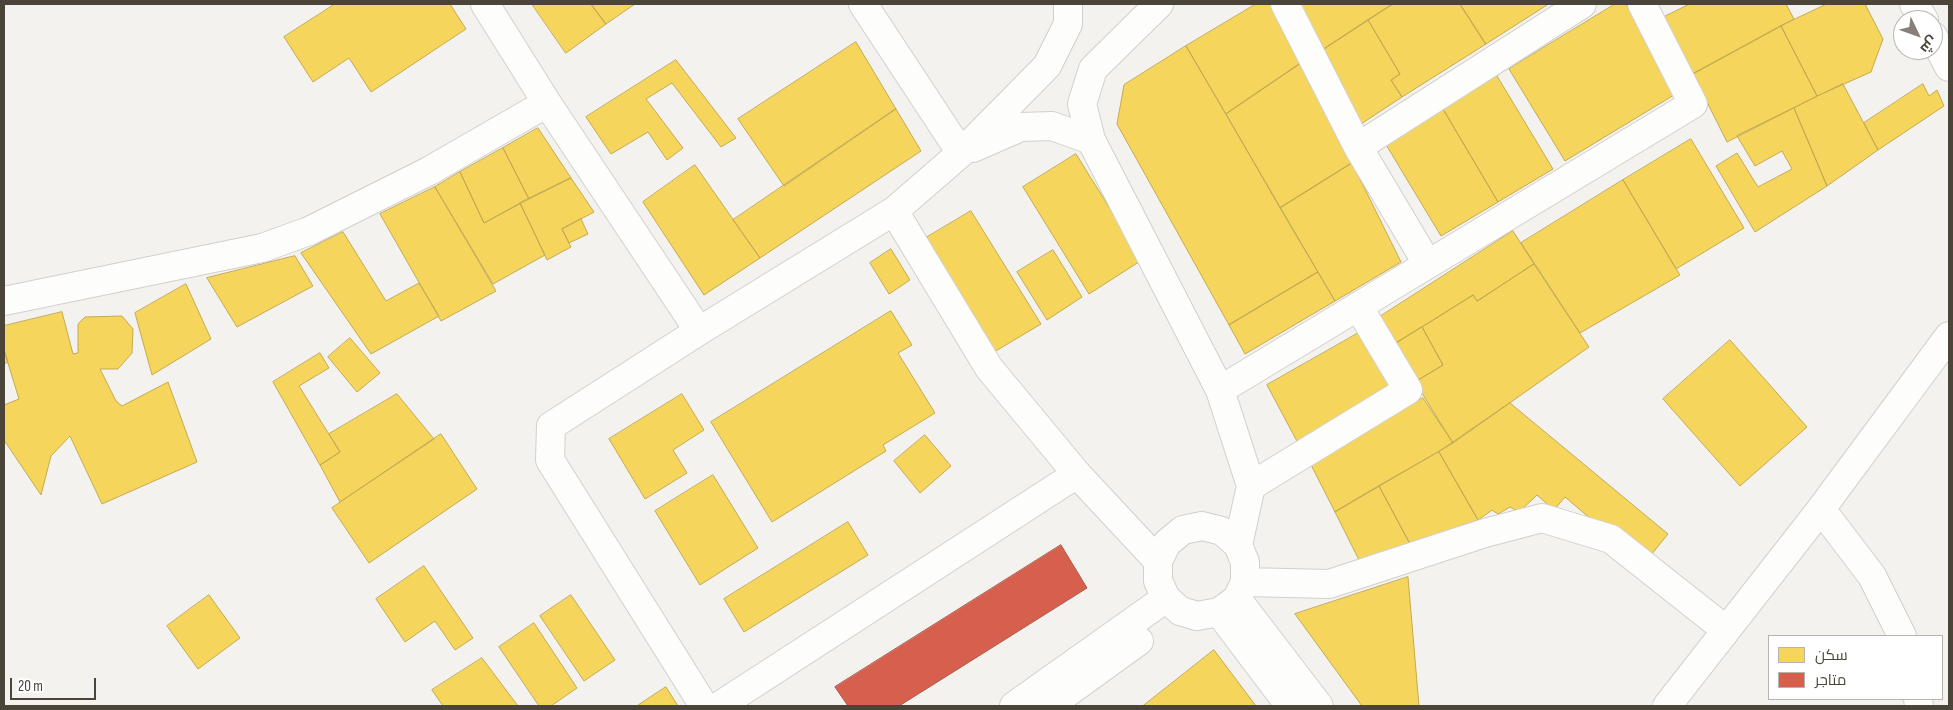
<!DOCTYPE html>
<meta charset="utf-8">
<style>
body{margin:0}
#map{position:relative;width:1953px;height:710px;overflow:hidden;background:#f4f2ee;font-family:"Sofia Sans Condensed",Cairo,sans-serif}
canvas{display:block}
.frame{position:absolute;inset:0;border:5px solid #4b4439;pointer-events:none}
.legend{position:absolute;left:1768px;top:635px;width:175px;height:65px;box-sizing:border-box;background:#fff;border:1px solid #b7b4b0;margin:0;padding:6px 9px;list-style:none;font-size:15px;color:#4b4439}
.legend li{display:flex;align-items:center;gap:10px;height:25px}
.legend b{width:25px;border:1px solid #b7b4b0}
.north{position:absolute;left:1893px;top:10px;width:50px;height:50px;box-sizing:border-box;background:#fff;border:1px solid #b7b4b0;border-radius:50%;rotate:132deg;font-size:14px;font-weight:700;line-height:20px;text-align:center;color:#4b4439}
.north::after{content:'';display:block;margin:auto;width:18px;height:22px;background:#868178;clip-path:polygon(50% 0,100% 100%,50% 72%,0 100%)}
.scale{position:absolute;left:10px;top:678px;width:86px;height:22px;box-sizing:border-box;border:2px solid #4b4439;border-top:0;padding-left:6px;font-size:15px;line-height:18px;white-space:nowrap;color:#4b4439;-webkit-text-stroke:4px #fff;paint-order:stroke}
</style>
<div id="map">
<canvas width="1953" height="710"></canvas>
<div class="frame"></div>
<ul class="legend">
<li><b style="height:14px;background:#f6d55c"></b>سكن</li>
<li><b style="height:14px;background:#d6604d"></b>متاجر</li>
</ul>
<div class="north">ش</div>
<div class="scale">20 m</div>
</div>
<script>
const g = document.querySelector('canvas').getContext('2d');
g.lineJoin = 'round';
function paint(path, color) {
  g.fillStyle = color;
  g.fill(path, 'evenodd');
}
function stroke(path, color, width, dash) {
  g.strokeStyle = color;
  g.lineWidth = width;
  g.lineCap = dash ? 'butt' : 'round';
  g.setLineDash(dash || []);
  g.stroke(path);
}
const homes = new Path2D(`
 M335,4H450L466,29L371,92L349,58L313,82L284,37Z
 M532,4H591L606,24L566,53Z
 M591,4H635L606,24Z
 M1256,4H1271L1301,63L1226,114L1186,46Z
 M1300,4H1393L1324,49Z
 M1393,4H1460L1486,44L1402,97L1391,80L1400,74L1368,20Z
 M1460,4H1546L1547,5L1486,44Z
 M1615,4H1626L1679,92L1565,161L1509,69Z
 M1690,4H1786L1794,19L1693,74L1664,17Z
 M1827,4H1865L1883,39L1871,72L1817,96L1781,26Z
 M1368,20L1400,74L1391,80L1402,97L1358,126L1324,49Z
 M1781,26L1817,96L1727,142L1693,74Z
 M856,42L896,109L784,186L738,119Z
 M1186,46L1318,272L1229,325L1117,124L1124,85Z
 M676,60L736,138L721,147L672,83L646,99L683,148L667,160L648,132L611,154L586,117Z
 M1301,63L1352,163L1280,208L1226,114Z
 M1497,76L1553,169L1498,202L1443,109Z
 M1843,84L1878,150L1827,186L1794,108Z
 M1923,84L1929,96L1937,90L1944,106L1878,150L1864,123Z
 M1794,108L1827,186L1755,232L1716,166L1737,153L1758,187L1792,169L1782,151L1755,166L1737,136Z
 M896,109L921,151L760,258L733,220Z
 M1443,109L1498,202L1441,236L1385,143Z
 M538,128L571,178L529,199L503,148Z
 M1691,139L1744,228L1676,269L1623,180Z
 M503,148L529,199L484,223L460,172Z
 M1076,154L1142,260L1089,294L1023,187Z
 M1352,163L1401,262L1335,301L1280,208Z
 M695,165L760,258L704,295L643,202Z
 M460,172L484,223L520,203L545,255L493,284L435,187Z
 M571,178L594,212L562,229L571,247L547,260L520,203Z
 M1623,180L1680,275L1580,333L1521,243Z
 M435,187L496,291L441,321L380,214Z
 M971,211L1041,324L994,352L924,239Z
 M581,219L588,234L569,243L562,229Z
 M1513,231L1534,264L1477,301L1473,295L1393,345L1378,318Z
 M343,232L386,301L419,283L439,316L371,354L301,253Z
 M891,249L910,280L889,294L870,263Z
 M1053,250L1082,297L1047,320L1017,272Z
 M295,256L313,286L237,327L207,278Z
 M1534,264L1589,347L1453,443L1415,382L1443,365L1422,327L1473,295L1477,301Z
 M1318,272L1335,301L1245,354L1229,325Z
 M186,284L211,339L152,375L135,313Z
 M891,311L912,345L898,353L935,413L883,445L886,451L772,522L711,422Z
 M62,312L73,354L78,353V324L85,317L122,316L133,329L132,353L118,369H100L116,401L122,406L168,382L197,462L102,504L70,436L51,456L41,495L4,440V405L19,399L4,350V326Z
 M1422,327L1443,365L1415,382L1393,345Z
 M1362,331L1394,387L1299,445L1267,385Z
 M350,338L380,373L357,392L328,357Z
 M1730,340L1807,427L1740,486L1663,399Z
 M4,350L8,362L4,364Z
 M320,353L329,368L299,386L340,452L320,465L273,382Z
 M397,394L434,439L340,502L320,465L340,452L329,434Z
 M682,394L704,430L673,450L687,473L645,499L609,439Z
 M1423,398L1453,443L1335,512L1308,459Z
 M1510,403L1668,534L1651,555L1605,531L1565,497L1554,510L1537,495L1519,512L1510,507L1498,514L1492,510L1478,520L1439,452Z
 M441,434L477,489L369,563L332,508Z
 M925,435L951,466L920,493L894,461Z
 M1439,452L1478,520L1410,544L1379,486Z
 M713,475L758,548L700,585L655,511Z
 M1379,486L1410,544L1360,562L1335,512Z
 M848,522L868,555L744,632L724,599Z
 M424,566L473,638L455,650L435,621L405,642L376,599Z
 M1408,577L1419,706H1362L1295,614Z
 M209,595L240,638L198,669L167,626Z
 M571,595L615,660L584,681L540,616Z
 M534,623L577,688L551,706H539L499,647Z
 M1214,650L1256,706H1143Z
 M482,658L518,706H443L432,690Z
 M666,687L678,706H637Z`);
paint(homes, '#f6d55c');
stroke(homes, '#c3aa52', 1);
const shops = new Path2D(`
 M1061,545L1087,588L899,706H848L835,687Z`);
paint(shops, '#d6604d');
stroke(shops, '#ac5847', 1);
const street = new Path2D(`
 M485,4L547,103L699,331
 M863,4L961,153
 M1159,4L1093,69L1082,104L1091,140L1220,390L1251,486L1238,545L1245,562V582L1237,599L1219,612L1197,616L1180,611L1166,598L1158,581V561L1167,543L1183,530L1202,526L1222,531L1238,545
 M1285,4L1358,147L1427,263
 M1914,4L1924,20
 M1933,36L1949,67
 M1358,147L1582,4
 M973,148L1021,127L1052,126L1091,140
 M894,211L989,368L1077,474L1158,561
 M4,301L262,248L309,231L429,171L547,103
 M1220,390L1693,104L1642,4
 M1251,486L1408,390L1358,306
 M1821,509L1872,576L1902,636
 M1245,582L1329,584L1485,533L1542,518L1611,539L1726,630
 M1237,599L1319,706
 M1219,612L1290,706
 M1918,699L1919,706
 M704,706L550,460L551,426L699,331L894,211L961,153L1047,66L1068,24V4
 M719,706L1077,474
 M1014,706L1166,598
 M1049,706L1139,641
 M1667,706L1821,509L1949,336`);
stroke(street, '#d2d0cb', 30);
stroke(street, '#fdfdfc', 28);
</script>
